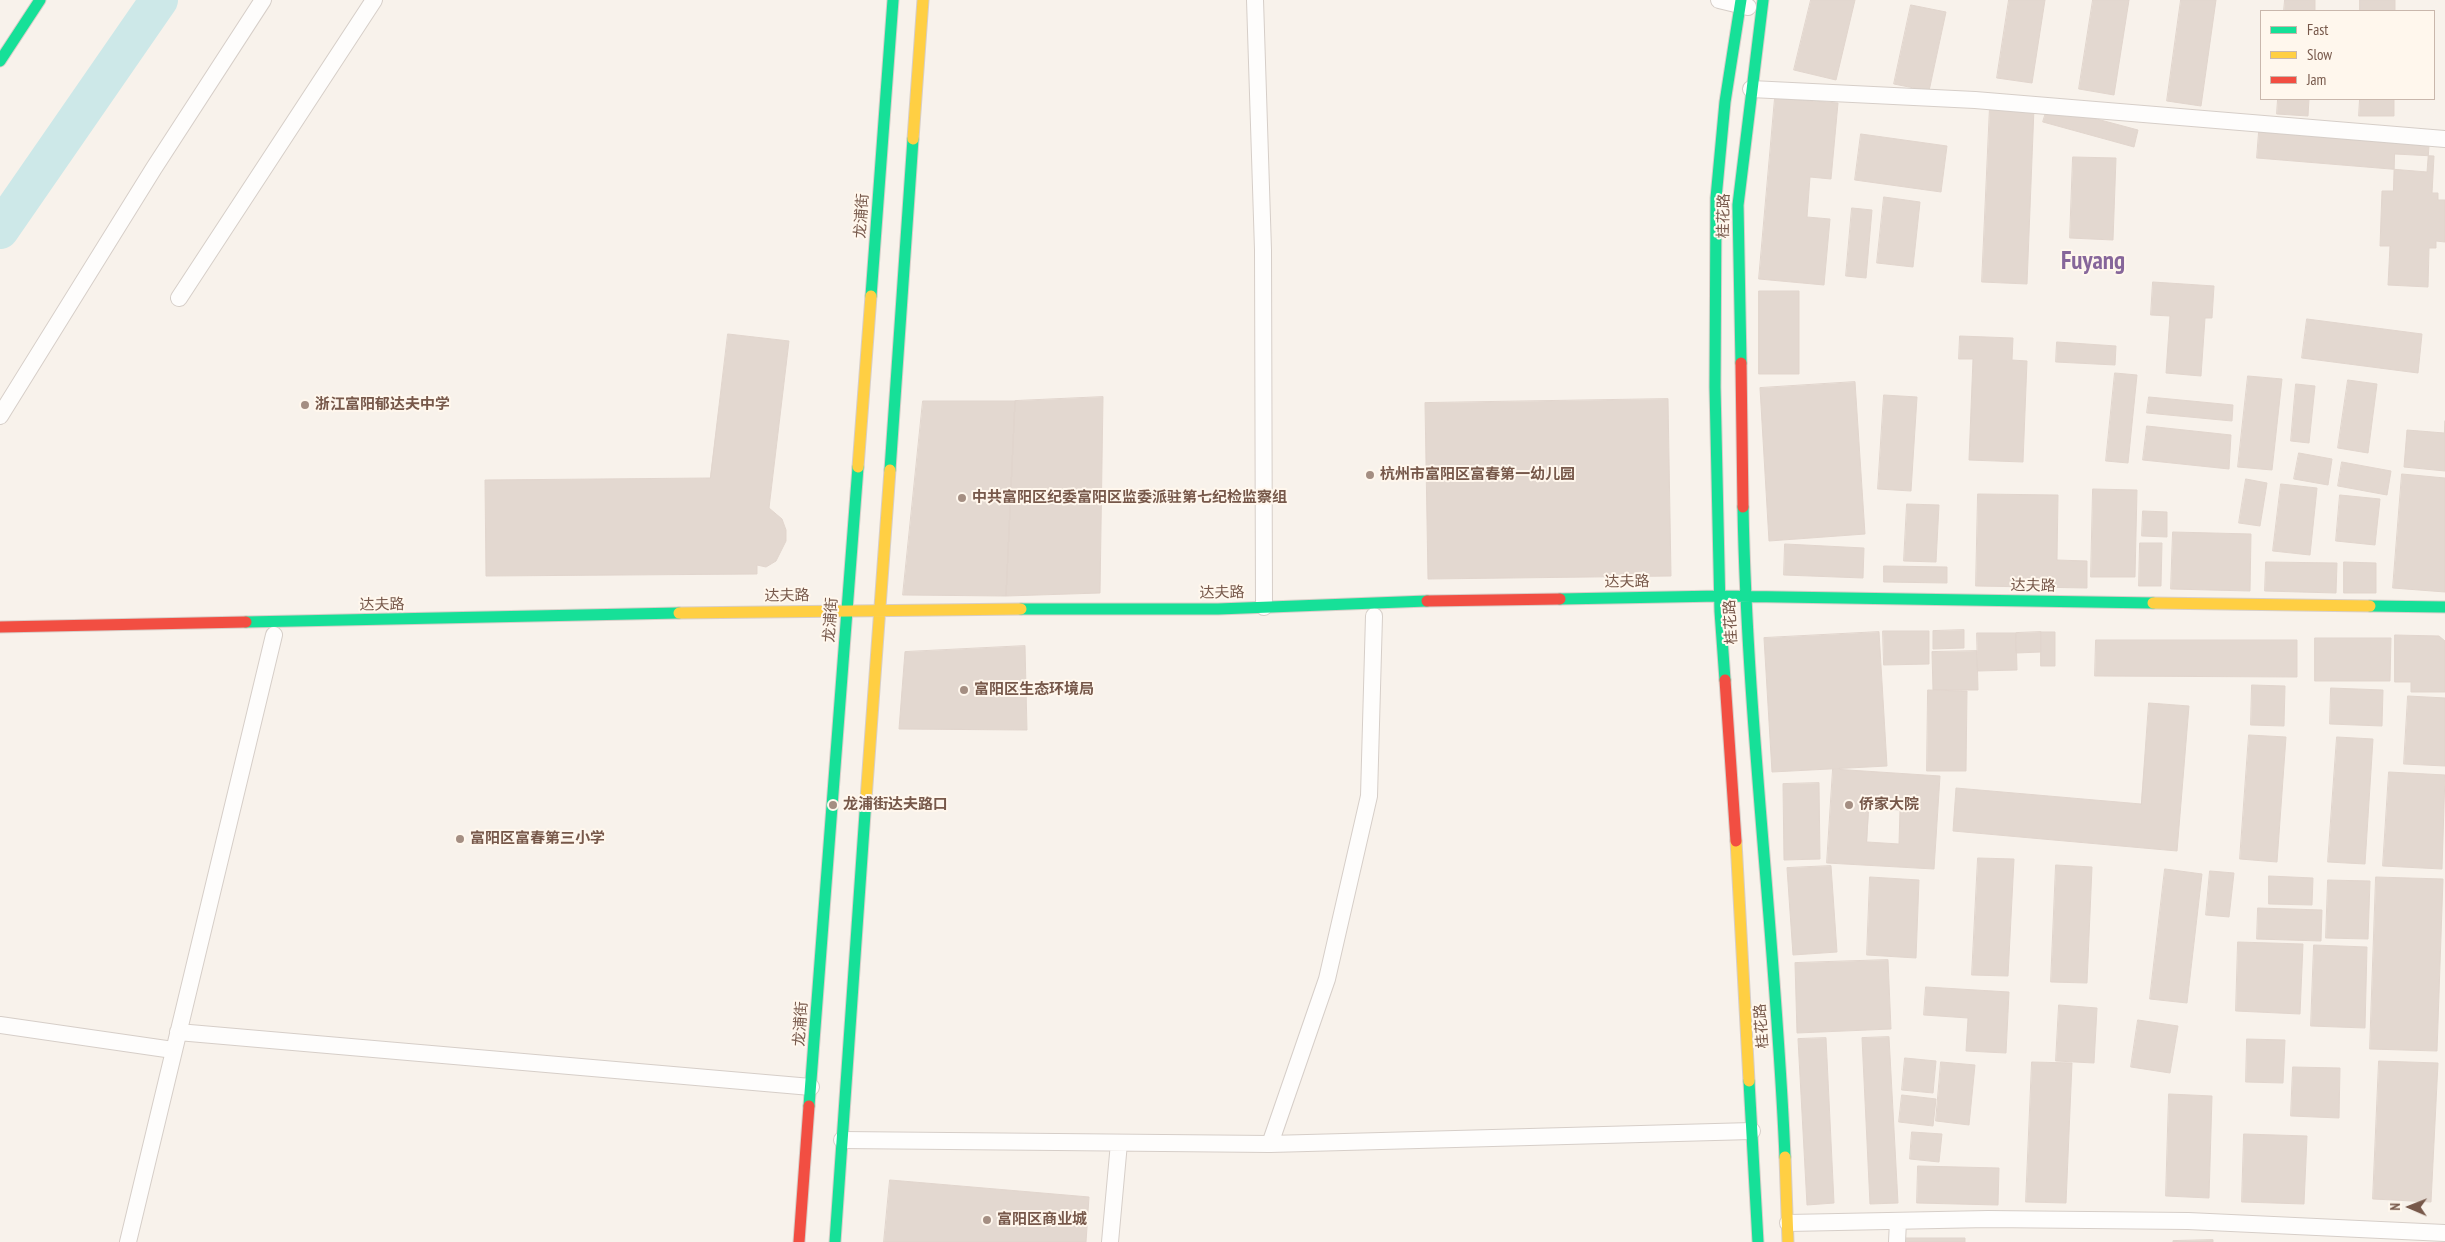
<!DOCTYPE html>
<meta charset="utf-8">
<style>
body{margin:0}
#map{position:relative;width:2445px;height:1242px;overflow:hidden;background:#f8f2eb;font-family:"PT Sans Narrow",sans-serif}
canvas{display:block}
.legend{position:absolute;left:2260px;top:10px;width:175px;height:90px;box-sizing:border-box;background:#fff7ed;border:1px solid #c9b7ac;margin:0;padding:6px 9px;list-style:none;font-size:15px;color:#77584a}
.legend li{display:flex;align-items:center;gap:10px;height:25px}
.legend b{width:25px;border:1px solid #c9b7ac}
.north{position:absolute;left:2385px;top:1182px;width:50px;height:50px;-webkit-text-stroke:4px #fff7ed;paint-order:stroke;rotate:271deg;font-size:14px;font-weight:700;line-height:20px;text-align:center;color:#77584a}
.north::after{content:'';display:block;margin:auto;width:18px;height:22px;background:#77584a;clip-path:polygon(50% 0,100% 100%,50% 72%,0 100%)}
</style>
<div id="map">
<canvas width="2445" height="1242"></canvas>
<ul class="legend">
<li><b style="height:6px;background:#16e098"></b>Fast</li>
<li><b style="height:6px;background:#ffcf43"></b>Slow</li>
<li><b style="height:6px;background:#f24e42"></b>Jam</li>
</ul>
<div class="north">N</div>
</div>
<script>
const g = document.querySelector('canvas').getContext('2d');
g.lineJoin = 'round';
function stroke(path, color, width, dash) {
  g.strokeStyle = color;
  g.lineWidth = width;
  g.lineCap = dash ? 'butt' : 'round';
  g.setLineDash(dash || []);
  g.stroke(path);
}
function paint(path, color) {
  g.fillStyle = color;
  g.fill(path, 'evenodd');
}
function drawText(font, color, halo, rows, align = 'center') {
  g.font = font + ' "PT Sans Narrow","Noto Sans SC",sans-serif';
  g.lineWidth = 4;
  g.setLineDash([]);
  g.textBaseline = 'middle';
  g.strokeStyle = halo;
  g.fillStyle = color;
  for (const [text, x, y, turn = 0] of rows) {
    g.save();
    g.translate(x, y);
    g.rotate((+turn || 0) * Math.PI / 180);
    g.textAlign = isNaN(turn) ? turn : align;
    if (halo) g.strokeText(text, 0, 0);
    g.fillText(text, 0, 0);
    g.restore();
  }
}
stroke(new Path2D(`
 M0,230L159,0`), '#cde8e8', 38);
const building = new Path2D(`
 M1811,0H1855L1836,80L1794,70Z
 M2009,0H2045L2032,83L1997,78Z
 M2093,0H2129L2114,95L2079,89Z
 M2181,0H2216L2201,106L2167,101Z
 M2285,0H2315V11H2284Z
 M2360,0H2395V11H2360Z
 M1911,5L1946,12L1929,91L1894,84Z
 M1775,98L1838,103L1831,179L1810,177L1807,217L1830,219L1824,285L1759,279Z
 M2278,99H2309L2308,116L2277,114Z
 M2360,99H2394V116H2359Z
 M1990,106L2034,108L2027,284L1982,282Z
 M2048,106L2138,130L2134,147L2043,122Z
 M2259,132L2429,146L2427,172L2257,158Z
 M1861,134L1947,146L1941,192L1855,180Z
 M2395,154L2434,156L2432,193H2438V200H2445V242L2436,241V248H2429L2428,287L2388,285L2390,246H2380L2382,191H2393Z
 M2073,157L2116,158L2113,240L2070,238Z
 M1884,197L1920,202L1913,267L1877,263Z
 M1852,208L1872,210L1866,278L1846,276Z
 M2153,282L2214,286L2212,318H2205L2201,376L2166,373L2170,316L2151,315Z
 M1759,291H1799V374H1759Z
 M2307,319L2422,334L2418,373L2302,358Z
 M728,334L789,341L769,508L782,519L786,530V541L776,561L766,567L757,565V574L486,576L485,480L710,478Z
 M1960,336L2013,338L2012,360L2027,361L2023,462L1969,460L1973,359H1959Z
 M2057,342L2116,346L2115,365L2056,362Z
 M2115,373L2137,375L2128,463L2106,461Z
 M2248,376L2282,379L2272,470L2238,467Z
 M2348,380L2377,384L2368,453L2338,448Z
 M1855,382L1865,534L1769,541L1760,388Z
 M2296,384L2315,386L2309,443L2291,441Z
 M1884,395L1917,397L1911,491L1878,489Z
 M1103,397L1100,593L1006,596L1015,401Z
 M2149,397L2233,405L2232,421L2147,413Z
 M1668,399L1671,576L1428,579L1425,403Z
 M923,401H1015L1006,596L903,595Z
 M2445,421V471L2404,467L2407,430L2444,433Z
 M2147,426L2231,435L2229,469L2143,460Z
 M2299,453L2332,459L2328,485L2294,479Z
 M2342,462L2391,471L2387,495L2338,486Z
 M2402,474L2445,478V592L2393,588Z
 M2246,479L2267,483L2260,526L2239,523Z
 M2281,484L2317,488L2310,555L2273,551Z
 M2093,489L2137,490L2135,577H2091Z
 M1978,494L2058,495L2057,560L2087,561V588L1976,586Z
 M2340,495L2380,499L2375,545L2336,541Z
 M1907,504L1939,505L1936,562L1904,561Z
 M2143,511L2167,512V537L2142,536Z
 M2173,532L2251,534L2250,591L2171,589Z
 M2140,543H2162L2161,586H2139Z
 M1785,544L1864,548L1863,578L1784,575Z
 M2266,562L2337,563L2336,593L2265,591Z
 M2344,562L2376,563V593H2344Z
 M1884,566L1947,567V583L1884,582Z
 M1964,630V648L1933,649V631Z
 M1883,631H1929V664L1884,665Z
 M1879,632L1887,766L1772,772L1764,638Z
 M2041,632H2055V666H2041Z
 M2041,632V652L2016,653V633Z
 M1977,633H2016L2017,670L1978,671Z
 M2395,635L2439,636L2445,641V692H2411V682H2395Z
 M2315,638H2391L2390,681H2315Z
 M2096,640H2297V677L2095,676Z
 M1025,646L1027,730L899,729L905,652Z
 M1977,651L1978,690H1933L1932,652Z
 M2252,685L2285,686L2284,726L2251,725Z
 M2331,688L2383,690L2382,726L2330,724Z
 M1928,690L1967,691L1966,771H1927Z
 M2408,696L2445,698V766L2404,764Z
 M2149,703L2189,706L2177,851L1953,831L1956,788L2141,804Z
 M2249,735L2286,737L2277,862L2240,859Z
 M2337,737L2373,739L2365,864L2328,862Z
 M1833,769L1940,776L1934,869L1827,863ZM1869,808L1900,810L1899,844L1867,842Z
 M2389,772L2445,775L2442,869L2383,866Z
 M1819,783L1820,859L1784,860L1783,784Z
 M1978,858L2014,859L2008,976L1972,975Z
 M2056,865L2092,867L2087,983L2051,982Z
 M1831,866L1837,952L1793,955L1787,868Z
 M2165,869L2202,874L2187,1003L2150,999Z
 M2210,871L2234,873L2229,917L2206,915Z
 M2269,876L2313,878L2312,905L2269,904Z
 M1870,877L1919,880L1916,958L1867,955Z
 M2376,877L2443,879L2437,1051L2370,1049Z
 M2328,880L2370,881L2368,939L2326,938Z
 M2258,908L2322,910L2321,941L2257,939Z
 M2238,942L2303,944L2300,1014L2236,1011Z
 M2314,945L2367,947L2365,1028L2311,1026Z
 M1888,960L1891,1029L1797,1033L1795,963Z
 M1926,987L2009,992L2006,1053L1966,1051L1968,1018L1924,1015Z
 M2059,1005L2097,1008L2094,1063L2056,1061Z
 M2138,1020L2178,1026L2170,1073L2131,1067Z
 M1889,1037L1898,1203L1870,1204L1862,1038Z
 M1826,1038L1834,1203L1807,1205L1798,1039Z
 M2247,1039L2285,1040L2283,1083L2246,1082Z
 M1905,1058L1936,1061L1933,1093L1902,1090Z
 M2379,1061L2438,1063L2431,1202L2373,1199Z
 M1941,1062L1975,1065L1969,1125L1936,1121Z
 M2032,1062L2072,1063L2066,1203L2026,1202Z
 M2293,1067L2340,1068L2339,1118L2291,1116Z
 M2169,1094L2212,1096L2209,1198L2166,1196Z
 M1902,1095L1936,1099L1933,1126L1899,1122Z
 M1912,1132L1942,1134L1939,1162L1910,1159Z
 M2244,1134L2307,1136L2304,1204L2242,1202Z
 M1918,1166L1999,1168L1998,1205L1917,1203Z
 M890,1180L1089,1197L1086,1242H884Z
 M1895,1238H1965V1242H1895Z
 M2213,1240V1242H2173V1241Z`);
paint(building, '#e3d8d0');
stroke(building, '#e1d5cd', 1);
const street = new Path2D(`
 M1255,0L1263,250L1264,607
 M1719,0L1748,7
 M1751,89L1975,100L2445,139
 M179,298L374,0
 M0,416L154,168L263,0
 M0,1025L173,1050
 M178,1032L811,1087
 M842,1140L1270,1144L1752,1131
 M1270,1144L1327,979L1369,796L1374,616
 M1788,1223L1988,1219L2188,1221L2445,1233
 M128,1242L274,635
 M1110,1242L1119,1143
 M1897,1242L1898,1221`);
const fast = new Path2D(`
 M0,61L40,0
 M871,296L893,0
 M1741,363L1738,205L1763,0
 M890,470L913,139
 M1743,507C1747,724 1776,940 1785,1157
 M1560,599L1720,596L2153,603
 M2370,606L2445,607
 M1021,609H1218L1427,601
 M246,622L679,613
 M1725,680L1720,611L1715,387L1716,198L1725,102L1741,0
 M1749,1081L1758,1242
 M809,1106L858,467
 M835,1242L866,799`);
const slow = new Path2D(`
 M913,139L923,0
 M858,467L871,296
 M2153,603L2370,606
 M679,613L1021,609
 M866,799L890,470
 M1736,841L1749,1081
 M1785,1157L1788,1242`);
const jam = new Path2D(`
 M1741,363L1743,507
 M1427,601L1560,599
 M0,627L246,622
 M1725,680L1736,841
 M799,1242L809,1106`);
stroke(street, '#d6cec8', 18);
stroke(fast, '#d7cec8', 13);
stroke(slow, '#d7cec8', 13);
stroke(jam, '#d7cec8', 13);
stroke(street, '#fefdfc', 16);
stroke(fast, '#16e098', 11);
stroke(slow, '#ffcf43', 11);
stroke(jam, '#f24e42', 11);
for (const [x, y, r, color] of [
 [305,405,5,"#a48e82"],
 [1370,475,5,"#a48e82"],
 [962,498,5,"#a48e82"],
 [964,690,5,"#a48e82"],
 [833,805,5,"#a48e82"],
 [1849,805,5,"#a48e82"],
 [460,839,5,"#a48e82"],
 [987,1220,5,"#a48e82"]
]) {
  const dot = new Path2D();
  dot.arc(x, y, r, 0, 2 * Math.PI);
  g.fillStyle = color;
  g.fill(dot);
  stroke(dot, '#fff7ed', 2);
}
drawText('15px', '#77584a', '#fff7ed', [
 ["龙浦街",862,216,-86],
 ["桂花路",1724,216,-89],
 ["达夫路",1627,582,-1],
 ["达夫路",2033,586,1],
 ["达夫路",1222,593,-1],
 ["达夫路",787,596,-1],
 ["达夫路",382,605,-1],
 ["龙浦街",831,620,-86],
 ["桂花路",1731,622,-93],
 ["龙浦街",801,1024,-86],
 ["桂花路",1762,1026,-94]
]);
drawText('bold 15px', '#77584a', '#fff7ed', [
 ["浙江富阳郁达夫中学",315,405],
 ["杭州市富阳区富春第一幼儿园",1380,475],
 ["中共富阳区纪委富阳区监委派驻第七纪检监察组",972,498],
 ["富阳区生态环境局",974,690],
 ["龙浦街达夫路口",843,805],
 ["侨家大院",1859,805],
 ["富阳区富春第三小学",470,839],
 ["富阳区商业城",997,1220]
], 'left');
drawText('bold 25px', '#86669a', '#fff7ed', [
 ["Fuyang",2093,262]
]);
</script>
